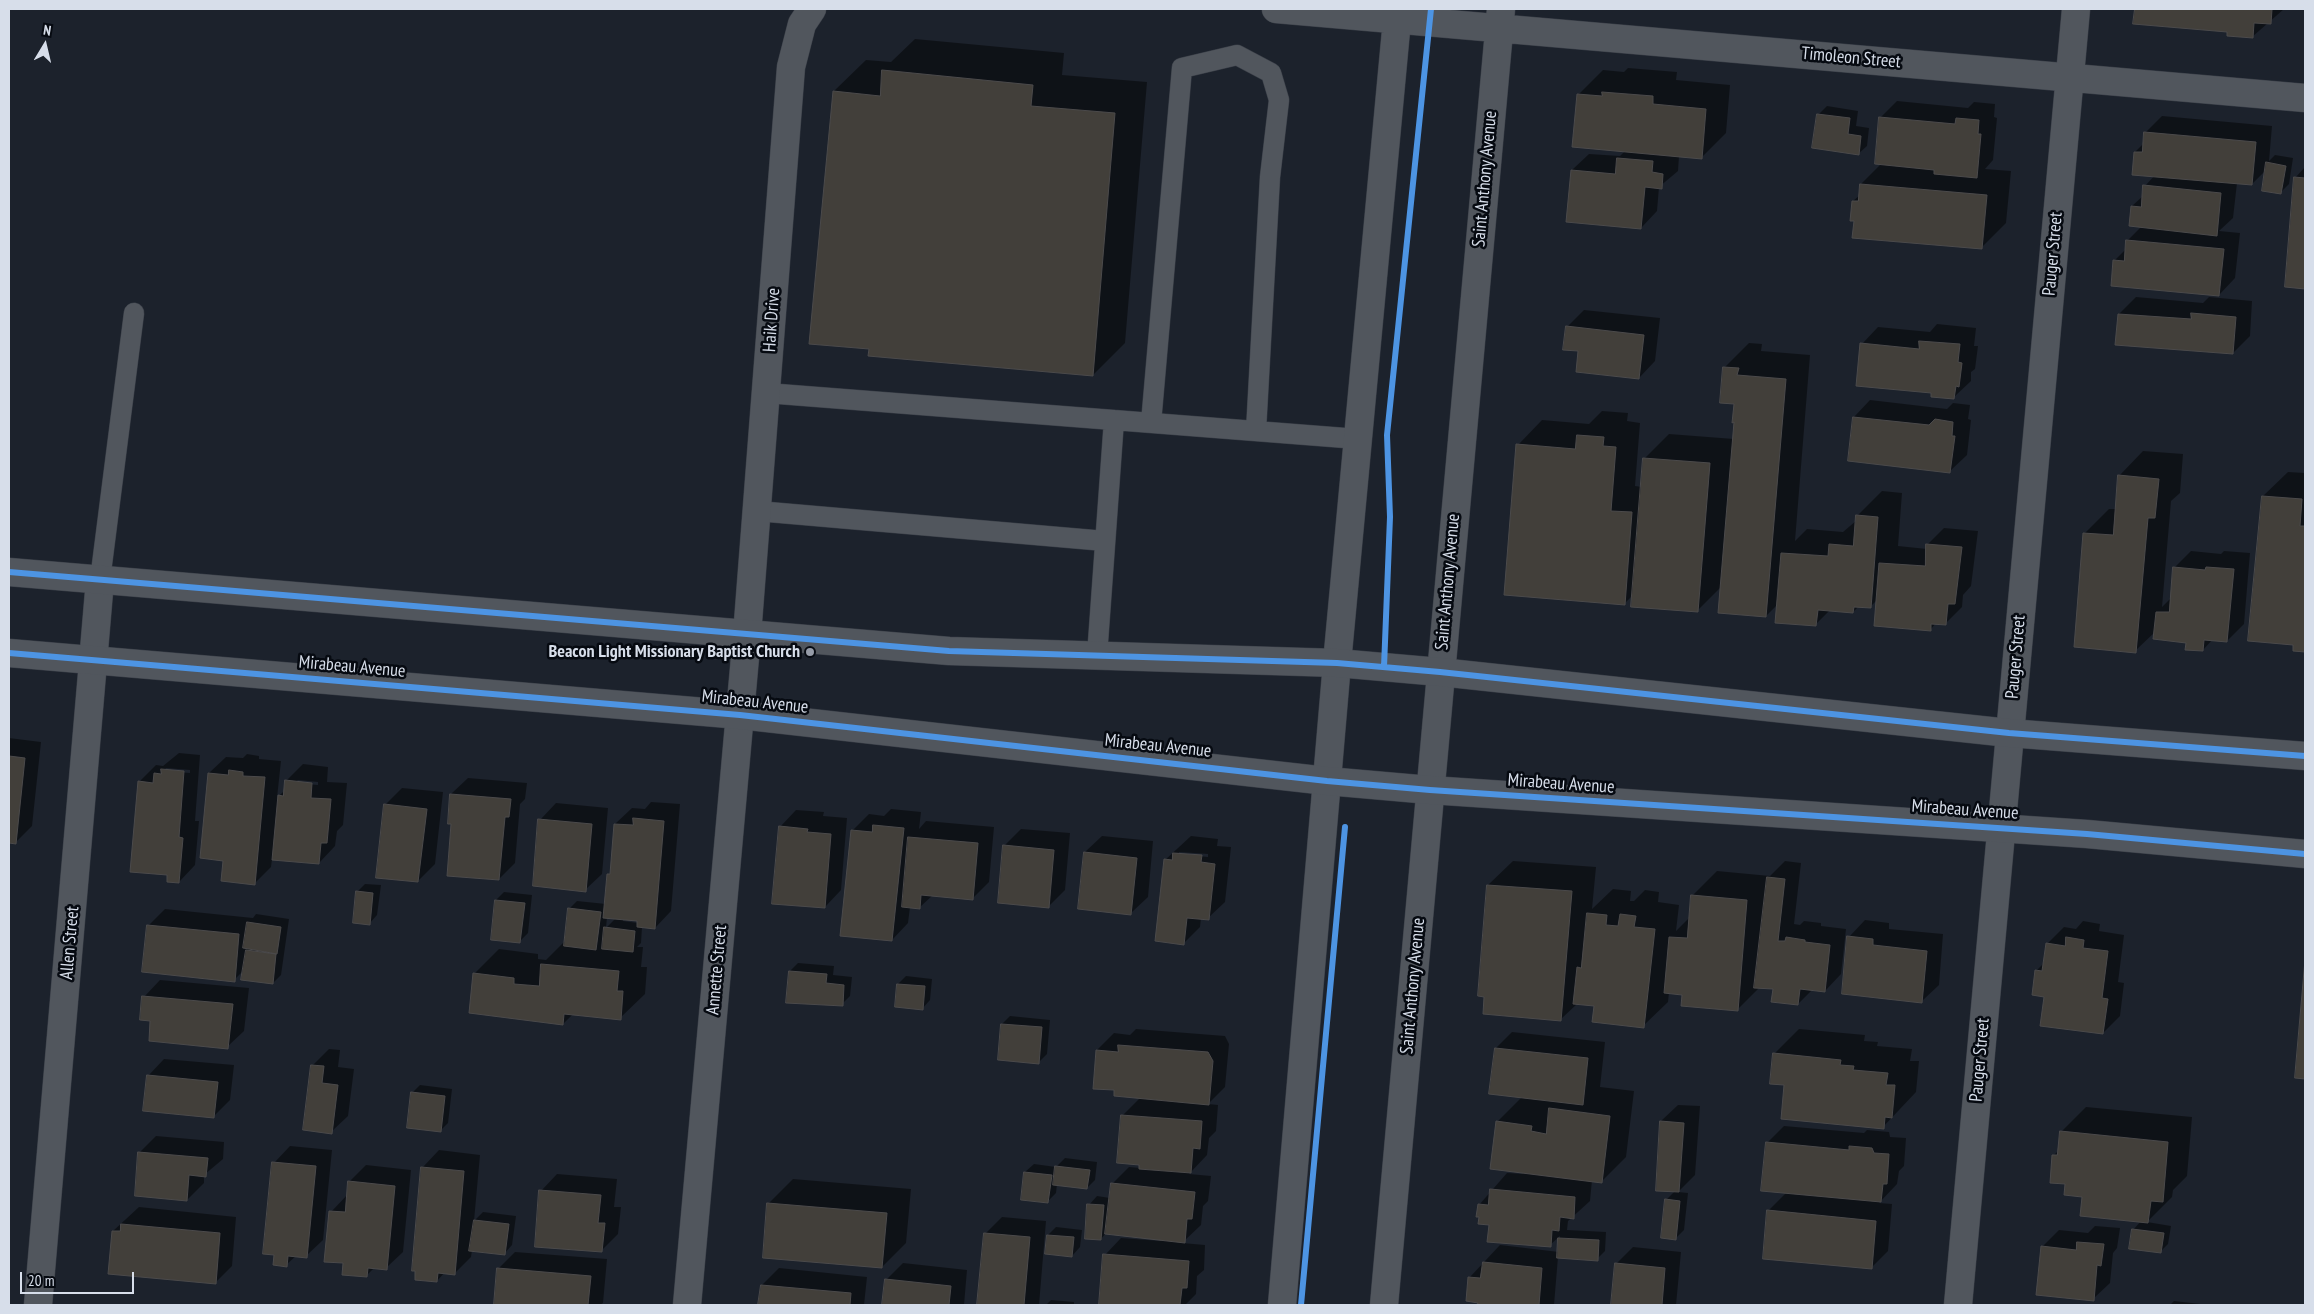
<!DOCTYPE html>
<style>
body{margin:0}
#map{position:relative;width:2314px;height:1314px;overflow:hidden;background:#1c222c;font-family:"PT Sans Narrow",sans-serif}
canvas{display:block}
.frame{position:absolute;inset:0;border:10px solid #d7deea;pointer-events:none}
.north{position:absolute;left:20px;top:20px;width:50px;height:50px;-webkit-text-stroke:4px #060a11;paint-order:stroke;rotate:9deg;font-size:14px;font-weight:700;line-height:20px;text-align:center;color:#d7deea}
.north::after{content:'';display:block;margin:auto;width:18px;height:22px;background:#d7deea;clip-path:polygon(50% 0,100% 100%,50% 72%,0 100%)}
.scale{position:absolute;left:20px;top:1272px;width:114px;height:22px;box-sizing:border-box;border:2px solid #d7deea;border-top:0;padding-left:6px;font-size:15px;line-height:18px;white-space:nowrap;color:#d7deea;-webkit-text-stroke:4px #060a11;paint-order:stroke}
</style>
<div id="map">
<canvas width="2314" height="1314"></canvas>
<div class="frame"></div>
<div class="north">N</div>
<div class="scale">20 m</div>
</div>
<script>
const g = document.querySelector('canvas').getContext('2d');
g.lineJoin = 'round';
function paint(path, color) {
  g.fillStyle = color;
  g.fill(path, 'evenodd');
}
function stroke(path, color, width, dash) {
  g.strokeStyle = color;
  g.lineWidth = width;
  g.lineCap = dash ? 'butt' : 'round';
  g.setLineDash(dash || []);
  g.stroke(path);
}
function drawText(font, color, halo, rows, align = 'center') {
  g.font = font + ' "PT Sans Narrow",sans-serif';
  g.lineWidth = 5;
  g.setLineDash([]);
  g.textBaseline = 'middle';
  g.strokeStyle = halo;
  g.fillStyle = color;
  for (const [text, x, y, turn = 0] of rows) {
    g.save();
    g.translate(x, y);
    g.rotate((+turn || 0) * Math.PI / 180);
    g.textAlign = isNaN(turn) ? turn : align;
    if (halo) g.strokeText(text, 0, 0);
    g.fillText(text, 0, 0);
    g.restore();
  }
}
paint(new Path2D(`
 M2136,9H2284L2252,37L2228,31L2135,23Z
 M915,39L1064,53L1062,75L1147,82L1125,343L1093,375L870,348L834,91L866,60L891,62Z
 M1628,68L1677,72L1676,80L1730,85L1726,133L1701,158L1679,156L1678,171L1659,187L1657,211L1641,228L1572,170L1589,154L1620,156L1625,151L1578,95L1603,70L1624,72Z
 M1897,101L1968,108L1974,102L1995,104L1994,117L1997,118L1993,160L1985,169L2011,171L2006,223L1981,248L1855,220L1853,201L1860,195L1861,184L1882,163L1881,117Z
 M1827,106L1858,111L1856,126L1869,128L1867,146L1858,154L1819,114Z
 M2162,116L2272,126L2269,161L2275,155L2293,158L2289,184L2281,192L2266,170L2252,184L2237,183L2233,218L2219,231L2240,233L2235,278L2219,295L2114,261L2127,248V241L2142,226L2132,206L2144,195L2145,186L2155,175L2135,152L2144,143L2145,133Z
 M2305,167V288L2287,286L2295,178Z
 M2136,297L2203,303L2209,297L2252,301L2250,336L2233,353L2119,314Z
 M1584,310L1660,318L1655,361L1639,378L1580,350L1567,327Z
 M1937,324L1976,328L1974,346H1978L1975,369L1971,372V381L1954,397L1933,392L1862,344L1878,327L1930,332Z
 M1749,343L1762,344L1761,351L1810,355L1795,541L1807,529L1843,532L1857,520V516L1882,491L1902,493L1898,546L1927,549V545L1944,528L1978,531L1971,586L1963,595L1962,607L1945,624L1936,623L1931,629L1877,600L1870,607L1859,606L1853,612L1830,610L1816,624L1778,604L1766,616L1721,587L1697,611L1634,594L1625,603L1518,445L1542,420L1589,424L1602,411L1628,413L1627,421L1640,423L1635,486L1642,487L1645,458L1669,434L1734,439L1735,403L1724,368Z
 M1870,400L1947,409L1953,403L1970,405L1968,419L1971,420L1967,455L1950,471L1854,417Z
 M2143,451L2183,454L2180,493L2171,501L2162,607L2172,597L2175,567L2191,551L2221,554L2224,551L2250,553L2244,624L2227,641L2213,639L2203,650L2187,642L2155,632L2135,651L2085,533L2109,509H2116L2119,476Z
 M2288,472L2305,473V651L2294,650L2263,496Z
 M9,738L41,742L32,826L16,842H9Z
 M179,753L200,755L195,821H199L195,865L179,882L168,874L139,782L156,765L163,766ZM166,768L190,770V773L164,771Z
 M247,754L259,756V759L281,761L277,798L285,790L286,781L303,764L328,767L327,782L347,783L343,825L337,831L335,846L319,863L272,859L271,867L254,884L224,859L209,773L226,757L243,758ZM298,780L318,782V785L295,783Z
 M468,778L527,783L525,799L520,804L515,863L499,879L452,823L451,794Z
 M402,788L443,792L435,864L418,881L385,805Z
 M651,802L680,804L671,911L655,928L642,927L641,943L637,947H643L641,967H647L645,994L620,1018L573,1014L563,1024L474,974L499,949L538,954V959L546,960L565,941L569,909L577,901L606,904L608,875L612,871L615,824L632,808L645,809ZM607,917L616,918L606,928ZM623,919L639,920L638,923L623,921Z
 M556,803L608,808L602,874L585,890L540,820Z
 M891,809L921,812L919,829L926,821L994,827L989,882L973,898L933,895L920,907H910L908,923L892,940L852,831L869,814L884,816Z
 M796,810L824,812L823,816L847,818L841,890L825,907L780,827Z
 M1021,829L1070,833L1065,890L1048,907L1004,846Z
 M1102,836L1153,841L1148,897L1131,913L1085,852Z
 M1191,836L1218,839L1217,846L1231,847L1225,902L1208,918H1201L1200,927L1184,943L1165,860ZM1179,852L1208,854V857L1179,854Z
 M1513,861L1596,867L1592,909L1613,889L1631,891L1630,901H1634L1645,890L1659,892L1658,902L1679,905L1676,931L1690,917L1692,896L1717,871L1770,876L1785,861L1801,863L1794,924L1800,925L1804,921L1821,923V926L1846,929L1841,974L1825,991L1813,989L1798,1004L1774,988L1760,987L1738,1009L1683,994L1669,992L1668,1002L1643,1026L1595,1005L1577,1004L1561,1019L1488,885Z
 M365,884L381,885L377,915L369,924L357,892Z
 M504,892L532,895L528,933L519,942L496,900Z
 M165,909L253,918L256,914L289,919L281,975L273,983L244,970L234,980L148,926Z
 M1865,920L1889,923V929L1943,934L1939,985L1922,1001L1849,937Z
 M2083,921L2100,924L2099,931L2124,935L2118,982L2124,983L2120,1016L2103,1033L2045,996L2036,971L2044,963L2047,944L2064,927L2076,929Z
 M798,963L834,966L833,975L852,977L850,996L842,1004L788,1002L790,971Z
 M2305,974V1077L2296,1076Z
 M906,976L932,979L930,1000L922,1009L898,984Z
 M160,980L249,988L244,1031L227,1047L151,1020L144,997Z
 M1010,1016L1050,1020L1047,1054L1039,1062L999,1058L1002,1024Z
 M1136,1029L1225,1036L1229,1044L1225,1087L1208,1104L1218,1105L1216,1131L1209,1138L1207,1155L1189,1174L1211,1176L1208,1201L1203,1206L1201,1225L1182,1243L1205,1245L1204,1270L1197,1276L1196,1294L1185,1305L1101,1304L1105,1255L1121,1238L1161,1241L1162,1239L1106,1233L1101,1239L1089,1205L1097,1196L1110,1198L1112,1184L1129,1167L1140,1168L1122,1116L1141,1097L1116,1089L1094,1088L1097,1050L1114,1033L1130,1035Z
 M1799,1029L1865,1035L1864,1041L1878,1042L1877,1046L1912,1049L1910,1061H1919L1916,1092L1883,1127L1786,1084L1774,1054Z
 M1512,1032L1605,1042L1600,1087L1634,1091L1626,1157L1601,1182L1592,1180L1590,1201L1568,1221L1567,1230L1606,1232L1605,1251L1597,1259L1558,1257L1554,1305H1479L1470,1277L1500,1245L1559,1252L1560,1236L1550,1245L1490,1224L1479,1205L1507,1173L1523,1174L1497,1122L1522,1097L1496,1048Z
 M329,1049L340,1050L338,1067L354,1069L348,1116L331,1132L312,1066Z
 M164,1059L234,1065L230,1100L214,1116L148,1076Z
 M420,1085L452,1089L448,1123L440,1131L412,1093Z
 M1678,1105L1700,1106L1695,1175L1678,1192L1688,1193L1684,1230L1676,1238L1666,1200L1675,1191L1661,1121Z
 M2086,1107L2192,1117L2187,1176L2173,1190L2172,1197L2147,1222L2171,1226L2168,1244L2160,1252L2133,1230L2141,1221L2083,1196L2066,1183L2054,1155L2059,1150L2061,1132Z
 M1784,1126L1864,1133L1867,1130L1889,1132L1890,1137L1906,1138L1904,1166L1899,1171L1897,1184L1879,1203L1892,1204L1888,1251L1871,1268L1768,1211L1787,1192L1767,1143Z
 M156,1136L224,1142L223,1159L204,1175V1183L187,1200L140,1152Z
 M290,1146L332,1150L323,1240L306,1256H296L286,1265L274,1163Z
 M439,1150L480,1155L474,1221L483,1212L516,1216L512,1245L504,1254L472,1250L471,1257L455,1273L445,1272L437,1281L423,1167Z
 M1065,1158L1097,1162L1095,1180L1087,1188L1057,1184L1056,1193L1047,1202L1025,1172L1034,1164L1056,1167Z
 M366,1165L411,1170L403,1252L386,1268L375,1267L366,1276L344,1262L331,1212L348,1194L349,1182Z
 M557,1174L617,1179L614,1207H621L618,1234L602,1250L541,1191Z
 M793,1179L911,1189L906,1243L882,1267L769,1203Z
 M139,1207L236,1217L232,1266L215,1283L113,1231Z
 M1002,1217L1046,1221L1039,1305H978L985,1234Z
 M2095,1226L2120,1228L2117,1248L2113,1253L2110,1283L2093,1299L2042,1247L2059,1230L2088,1233Z
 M1056,1227L1082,1230L1080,1247L1072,1256L1048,1235Z
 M1633,1247L1681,1252L1676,1305H1612L1616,1264Z
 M515,1252L607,1259L603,1303L600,1305H496L499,1268Z
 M903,1263L967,1270L964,1305H883L886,1280Z
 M779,1268L867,1277L864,1305H760L762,1285Z
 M1051,1300L1074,1302V1305H1046Z
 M2174,1301L2209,1305H2170Z`), '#0007');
const building = new Path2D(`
 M2135,9H2272L2271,24L2254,23L2253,38L2227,36V32L2133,24Z
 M882,70L1033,85L1031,106L1115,113L1093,376L868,356L869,349L809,344L833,91L880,96Z
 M1602,92L1653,96V104L1706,109L1702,159L1572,147L1577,94L1602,96Z
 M1817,114L1850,118L1848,134L1861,136L1859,155L1812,148Z
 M1879,117L1955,124L1956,118L1979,120L1978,134H1981L1977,178L1934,174V170L1875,164Z
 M2144,132L2256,142L2252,185L2132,175L2134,152H2142Z
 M1617,158L1653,161L1652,172L1663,174L1662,189L1645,187L1641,229L1566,222L1571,170L1615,174Z
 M2266,162L2286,166L2281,194L2262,191Z
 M2294,177L2305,178V289L2285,287Z
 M1860,184L1987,195L1982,249L1852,238L1854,221H1850L1852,201H1858Z
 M2143,185L2221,193L2217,236L2129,226L2131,206L2141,207Z
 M2126,240L2224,249L2219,296L2111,286L2113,260L2124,261Z
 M2191,313L2236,317L2233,354L2115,345L2118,314L2191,319Z
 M1566,326L1644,335L1639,379L1576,372L1578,351L1563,350Z
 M1919,341L1960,344L1958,362L1962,363L1959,387L1956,386L1954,399L1931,397V393L1856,386L1860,343L1919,349Z
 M1723,367L1739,368L1737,375L1786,379L1766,617L1718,613L1734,422L1732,423L1734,404L1720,403Z
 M1853,417L1929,425L1935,419L1953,422L1952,436H1955L1950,473L1848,461Z
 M1577,435L1604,437L1603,446L1616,447L1611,511L1632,512L1625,605L1504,595L1516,444L1575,449Z
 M1643,458L1710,463L1698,612L1631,607Z
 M2118,475L2159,479L2155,518H2148L2136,653L2074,647L2083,533L2113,535Z
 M2262,496L2302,499L2300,526H2305V652L2293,651V645L2248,641Z
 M1856,515L1878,517L1871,608L1854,607L1853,613L1818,610L1816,626L1775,623L1781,553L1828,556L1829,544L1853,546Z
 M1926,544L1962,547L1955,604H1948L1946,625L1931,624V631L1874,626L1879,563L1925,566Z
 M2173,567L2205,570L2206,567L2234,569L2227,642L2204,640L2203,651L2185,650L2186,643L2153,639L2156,612H2169Z
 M9,756L25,758L16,844L9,843Z
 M161,769L184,771L179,837L183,838L179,883L167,882V875L130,872L138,781L153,783L154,773L161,774Z
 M229,770L243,772V776L265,777L255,885L221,881L223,861L200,858L208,773L228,775Z
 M285,780L312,783L311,798L331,799L327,843H321L319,864L272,860L278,795L283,796Z
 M450,794L511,799L509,817H505L499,880L447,876L451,824H448Z
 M384,804L427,809L418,882L376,878Z
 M633,818L664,821L655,929L637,927V921L603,918L607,874H610L614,824L633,825Z
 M538,819L592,824L586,892L533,886Z
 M873,825L904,828L892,941L840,936L851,830L872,832Z
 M779,826L808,829L807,832L831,834L825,908L772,904Z
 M908,837L978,843L973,900L921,895L920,909L902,907Z
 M1003,845L1054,850L1049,908L998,903Z
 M1084,852L1137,858L1131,915L1078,909Z
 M1173,853L1202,855L1201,862L1215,864L1209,920L1187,918L1184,945L1155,941L1164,859L1172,860Z
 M1767,877L1785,879L1778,941H1785L1786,937L1805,940V942L1830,945L1825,992L1800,989L1798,1005L1771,1002L1773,989L1754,988Z
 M1487,885L1572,891L1561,1021L1483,1014L1484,997L1478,996Z
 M356,891L373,893L370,925L353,923Z
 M1691,895L1747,900L1738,1011L1681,1006L1682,995L1664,993L1669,937L1687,938Z
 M495,900L525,903L520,943L491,940Z
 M568,908L601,912L596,950L564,946Z
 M1587,913L1607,915L1606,925L1618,926L1620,914L1636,916L1634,927L1655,929L1644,1028L1592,1022L1594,1006L1573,1004L1577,967L1581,968Z
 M247,922L281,927L277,954L243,948Z
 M147,925L239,934L235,982L142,972Z
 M604,927L635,931L633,952L602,949Z
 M1847,936L1873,939V945L1927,951L1922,1003L1842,994Z
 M2066,937L2084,940L2083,948L2108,951L2102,998L2108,999L2103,1034L2040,1026L2044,997L2032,995L2035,970L2042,971L2046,943L2065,946Z
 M246,950L276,954L273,984L241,980Z
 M2305,960V1079L2295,1078Z
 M541,964L619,971L617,991H623L621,1020L564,1014L563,1025L469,1013L473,973L514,978V984L539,986Z
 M789,971L827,974L826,983L844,985L843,1006L786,1003Z
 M897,984L925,986L923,1010L895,1007Z
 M142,996L233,1004L228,1049L149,1041L150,1021L140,1020Z
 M1001,1024L1042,1027L1039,1064L998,1060Z
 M1118,1045L1208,1052L1213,1061L1209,1105L1114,1096V1090L1093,1089L1096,1050L1118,1052Z
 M1495,1048L1588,1058L1583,1105L1489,1094Z
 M1773,1053L1841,1060L1840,1065L1854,1066L1853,1070L1888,1073L1886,1085H1895L1892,1118L1885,1117L1884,1129L1781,1119L1784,1085L1770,1084Z
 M311,1065L324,1066L322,1083L338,1085L332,1134L303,1130Z
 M147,1075L218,1082L214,1118L143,1111Z
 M411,1092L445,1096L441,1132L407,1128Z
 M1549,1108L1610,1116L1602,1183L1490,1169L1496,1121L1532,1126L1531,1131L1546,1134Z
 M1121,1115L1202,1121L1200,1149L1193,1148L1191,1173L1139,1169V1165L1117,1163Z
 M1660,1121L1684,1123L1679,1192L1656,1191Z
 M2060,1131L2168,1142L2163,1202L2151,1201L2148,1223L2080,1216L2082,1197L2064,1195L2065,1184L2050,1183L2052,1155H2057Z
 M1766,1142L1849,1150V1146L1872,1148L1874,1153L1889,1154L1887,1184H1883L1881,1202L1761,1191Z
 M138,1152L208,1158L206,1177L189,1175L187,1201L135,1196Z
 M272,1162L316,1166L307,1258L288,1256L287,1267L273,1265L274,1255L263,1254Z
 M1055,1166L1090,1170L1087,1189L1053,1185Z
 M421,1167L464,1171L455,1275L438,1273L437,1282L415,1280V1271H412Z
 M1024,1172L1052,1175L1048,1203L1021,1200Z
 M348,1181L395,1186L387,1270L368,1268L367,1277L342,1275L343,1263L324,1262L329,1211L345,1212Z
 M1111,1183L1195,1192L1192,1219H1187L1185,1243L1105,1234Z
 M1490,1189L1575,1197L1574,1219L1560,1217L1559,1231L1552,1230L1551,1247L1487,1242L1489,1225L1478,1224L1479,1217H1476L1478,1204L1488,1205Z
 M539,1190L601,1195L598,1223H605L602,1252L535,1247Z
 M1665,1199L1680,1201L1676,1240L1661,1238Z
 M767,1203L887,1213L882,1268L763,1258Z
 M1087,1204L1104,1205L1101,1240L1085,1239Z
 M1767,1210L1876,1221L1872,1269L1763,1259Z
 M474,1220L509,1224L505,1255L469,1251Z
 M121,1224L220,1233L216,1284L108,1274L112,1231H120Z
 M2132,1229L2164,1233L2161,1253L2129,1249Z
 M984,1233L1030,1237L1024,1305H977Z
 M1047,1235L1074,1237L1072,1257L1045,1254Z
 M1558,1238L1599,1240L1598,1261L1557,1258Z
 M2077,1242L2104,1244L2101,1266L2097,1265L2094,1301L2036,1295L2041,1246L2076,1250Z
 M1103,1254L1189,1261L1187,1288H1182L1180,1305H1099Z
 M1483,1262L1542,1268L1539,1305H1477L1478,1303L1466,1301L1468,1277L1480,1278Z
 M1615,1263L1665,1268L1662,1305H1611Z
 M497,1268L591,1276L588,1305H494Z
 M885,1279L951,1286L949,1305H882Z
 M761,1285L851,1293L850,1305H758Z`);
paint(building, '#423f3a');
stroke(building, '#4b4a4b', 1);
const service = new Path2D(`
 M766,393L1358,439
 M1151,423L1182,68L1237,55L1271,73L1279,100L1270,177L1256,431
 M757,511L1105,541
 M100,580L134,313
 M1097,656L1114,420`);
const minor = new Path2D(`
 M1276,9L2305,98
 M38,1305L100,580
 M687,1305L747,635L791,67L802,24L812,9
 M1282,1305L1337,663L1398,9
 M1384,1305L1501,9
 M1958,1305L2076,9`);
const tertiary = new Path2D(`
 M9,572L949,651L1337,663L1440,672L2009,733L2305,756
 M9,653L740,715L1327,781L1430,790L2087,834L2305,854`);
stroke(service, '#393e47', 21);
stroke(minor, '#393e47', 29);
stroke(tertiary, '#393e47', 29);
stroke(service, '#51565d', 20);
stroke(minor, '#51565d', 28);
stroke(tertiary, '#51565d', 28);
stroke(new Path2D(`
 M9,572L949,651L1337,663L1440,672L2009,733L2305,756
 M9,653L740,715L1327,781L1430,790L2087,834L2305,854
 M1384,667L1390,517L1387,435L1431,9
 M1301,1305L1345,827`), '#4d94e3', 6);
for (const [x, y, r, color] of [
 [810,652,5,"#969ca8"]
]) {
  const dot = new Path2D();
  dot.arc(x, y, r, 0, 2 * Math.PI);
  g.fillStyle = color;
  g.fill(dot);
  stroke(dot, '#060a11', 2);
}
drawText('18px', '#d7deea', '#060a11', [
 ["Timoleon Street",1851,58,5],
 ["Saint Anthony Avenue",1485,179,-85],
 ["Pauger Street",2053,254,-85],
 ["Haik Drive",772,320,-86],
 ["Saint Anthony Avenue",1448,582,-85],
 ["Pauger Street",2016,657,-85],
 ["Mirabeau Avenue",352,667,5],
 ["Mirabeau Avenue",755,702,6],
 ["Mirabeau Avenue",1158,746,6],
 ["Mirabeau Avenue",1561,784,4],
 ["Mirabeau Avenue",1965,810,4],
 ["Allen Street",70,943,-85],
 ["Annette Street",717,970,-85],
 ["Saint Anthony Avenue",1413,986,-85],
 ["Pauger Street",1980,1060,-85]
]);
drawText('bold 18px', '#d7deea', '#060a11', [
 ["Beacon Light Missionary Baptist Church",800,652]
], 'right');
</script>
